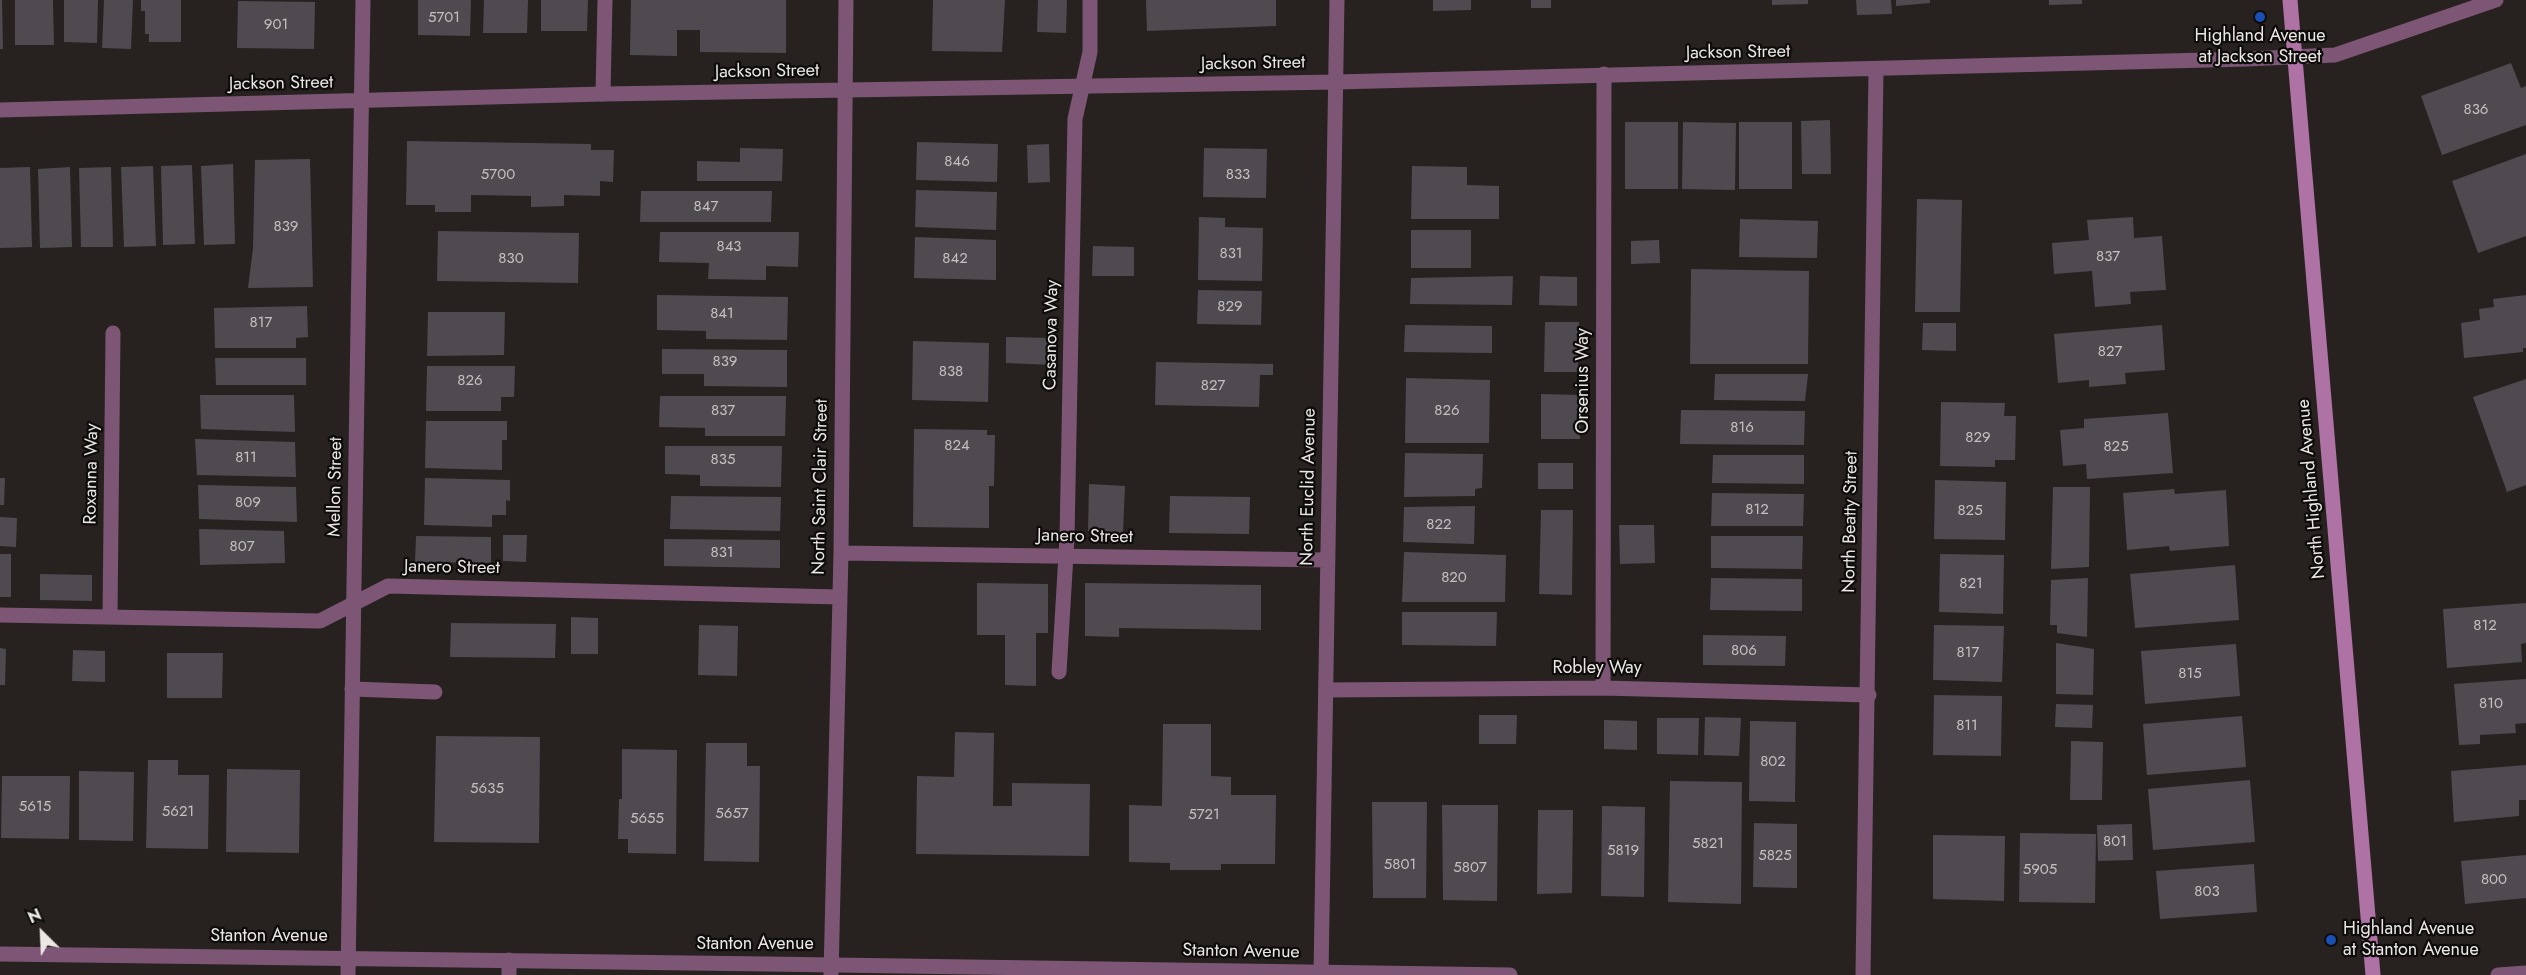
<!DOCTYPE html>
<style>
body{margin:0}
#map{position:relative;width:2526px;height:975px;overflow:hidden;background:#27221f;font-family:Jost,sans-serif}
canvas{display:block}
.north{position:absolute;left:12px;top:903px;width:60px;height:60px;-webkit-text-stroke:4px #0e0c0b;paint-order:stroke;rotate:336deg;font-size:16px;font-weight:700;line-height:24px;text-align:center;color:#ebe7e5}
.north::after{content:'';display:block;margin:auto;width:21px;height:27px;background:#ebe7e5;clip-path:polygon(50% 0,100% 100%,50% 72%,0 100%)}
</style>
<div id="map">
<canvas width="2526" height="975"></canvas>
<div class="north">N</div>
</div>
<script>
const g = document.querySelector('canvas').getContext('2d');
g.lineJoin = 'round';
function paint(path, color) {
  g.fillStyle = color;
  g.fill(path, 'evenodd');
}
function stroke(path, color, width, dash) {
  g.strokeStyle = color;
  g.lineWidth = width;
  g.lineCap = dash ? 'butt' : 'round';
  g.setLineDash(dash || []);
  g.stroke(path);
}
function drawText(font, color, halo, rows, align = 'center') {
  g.font = font + ' Jost,sans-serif';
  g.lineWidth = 4.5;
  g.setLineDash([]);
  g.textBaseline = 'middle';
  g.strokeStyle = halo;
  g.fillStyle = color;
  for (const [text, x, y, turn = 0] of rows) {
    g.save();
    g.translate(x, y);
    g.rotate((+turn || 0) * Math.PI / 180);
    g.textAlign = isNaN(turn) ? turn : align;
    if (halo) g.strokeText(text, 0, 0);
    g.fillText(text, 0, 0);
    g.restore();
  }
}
paint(new Path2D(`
 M0,0H2L3,49H0Z
 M15,0H53L54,45H15Z
 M64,0H98L97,43L64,42Z
 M104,0H133L131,49L102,48Z
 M141,0H181V42H149V34H145V11H141Z
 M418,0H471L470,36L418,35Z
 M484,0H528L527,33H483Z
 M541,0H588L587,31H541Z
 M631,0H786V53L700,52V30H677V56L630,55Z
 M933,0H1005L1002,52L932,51Z
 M1038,0H1067L1066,33L1037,32Z
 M1146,0H1276V26L1147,31Z
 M1433,0H1471V10L1433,11Z
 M1531,0H1551V8H1531Z
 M1772,0H1808V4L1772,5Z
 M1856,0H1891L1892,14L1857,15Z
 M1896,0H1930V3L1896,6Z
 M2049,0H2082V4L2049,5Z
 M238,1L315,2L314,49L237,48Z
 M2511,63L2521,88L2526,86V125L2442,155L2421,96Z
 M1830,120L1831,174H1802L1801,121Z
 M1625,122H1678V189H1625Z
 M1683,122L1736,123L1735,190L1682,189Z
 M1739,122H1792V189H1739Z
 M407,141L591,144V150H614L613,182L600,181V196L564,195V206L531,207V196L471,195V212H435V205H406Z
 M917,142L998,144L997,182L916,180Z
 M1049,144L1050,182L1028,183L1027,145Z
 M740,148L783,149L782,181H697V161L740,162Z
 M1204,148L1267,149L1266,198L1203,197Z
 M2526,154V236L2478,253L2452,181Z
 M310,159L313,287L248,288L253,248L255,160Z
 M233,164L235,244L204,245L201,166Z
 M192,165L195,244L163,245L161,166Z
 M153,166L156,246L124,247L121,167Z
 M1412,166L1467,167V185L1499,186V219H1411Z
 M30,167L32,247L0,248V168Z
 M70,167L72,247L40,248L38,169Z
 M111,167L113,247H81L79,168Z
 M916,190L997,192L996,230L915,227Z
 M641,191H772L771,222H640Z
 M1917,199L1962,200L1960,312H1915Z
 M1199,217L1225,218V227L1263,228L1262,281L1198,280Z
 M2133,217L2134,238L2162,236L2166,290L2130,292L2131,304L2095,307L2092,271L2054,274L2052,243L2089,240L2087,220Z
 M1740,219L1818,221L1817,258L1739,257Z
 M1411,230H1471V268H1411Z
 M438,231L579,233L578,283L437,281Z
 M660,232H799L798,267L766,266V280L708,279L709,263L659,262Z
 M915,237L996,240V280L914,278Z
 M1659,240L1660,263L1631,264V241Z
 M1093,246L1134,247V276H1092Z
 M1691,269L1809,271L1808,364H1690Z
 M1513,276L1512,305L1410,304L1411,278Z
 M1540,276L1577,277V306L1539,305Z
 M1198,290L1262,291L1261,325L1197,324Z
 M657,295L788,297L787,340L706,339V331L657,330Z
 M2526,295V348H2523V352L2464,358L2461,323L2480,320L2479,309L2494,307L2493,299Z
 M307,306L308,337L296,338V348H215L214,308Z
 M428,312H505L504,355L427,356Z
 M1545,322H1579L1578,372H1544Z
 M1923,323H1956V351L1922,350Z
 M1405,325L1492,326V353L1404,352Z
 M2162,325L2165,370L2125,373L2126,384L2089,387V380L2058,383L2054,334Z
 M1006,337L1054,338L1053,365L1006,363Z
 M913,341L989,343L988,402L912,400Z
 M662,349L787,350V387L704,386V374H662Z
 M215,358H306V385H216Z
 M1156,362L1273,364V375H1260L1259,407L1155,405Z
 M427,366H515L514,397H501V411H426Z
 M1715,374H1808L1805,401L1714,400Z
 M1406,378L1490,380L1489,443H1405Z
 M2526,379V485L2507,492L2473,397Z
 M1541,394L1581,395L1580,439H1541Z
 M200,395H294L295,432L201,429Z
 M660,396H786L785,436H705V428L659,427Z
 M1941,402L2005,403L2004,416H2016L2015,460H1995V467L1940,466Z
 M1681,410L1805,411L1804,445L1680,444Z
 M2168,413L2173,473L2087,479L2086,464L2063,466L2060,430L2084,428V419Z
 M426,421H507V440H502V470L425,468Z
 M914,429L987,430V435H995L994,486H989V528L913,527Z
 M195,439L295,442L296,477L197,475Z
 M665,446H782L781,487L700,486V475L665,474Z
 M1405,453L1483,454L1482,488L1475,489V496L1404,497Z
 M1713,455H1804V484L1712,483Z
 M1538,463H1573V489H1538Z
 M0,478H5L4,505H0Z
 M425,478L510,480V501L506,500V515H492V527L424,525Z
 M1935,480L2006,482L2005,540L1934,539Z
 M1089,484L1125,486L1123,533L1088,531Z
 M198,485L296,487L297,522L199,519Z
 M2053,487H2090L2089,567L2051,569Z
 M2174,489L2175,494L2226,490L2229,546L2170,551L2169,546L2127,550L2123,493Z
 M1712,493L1804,494L1803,526H1711Z
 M671,496L781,497L780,531L670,529Z
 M1170,496L1250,497L1249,534L1169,533Z
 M1475,506L1474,544L1403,542L1404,507Z
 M1541,510H1573L1572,595L1539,594Z
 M0,517L17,518L16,547L0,546Z
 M1619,525H1654L1655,563L1620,564Z
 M199,529L284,531L285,563L200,565Z
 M503,535H527L526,562L503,561Z
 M416,536L491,537V563L415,562Z
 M1711,536H1803L1802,569L1711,568Z
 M664,539L780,540V568L664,566Z
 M1404,552L1506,555L1505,602H1402Z
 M0,554H11V597H0Z
 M1940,554L2004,555L2003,614L1939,612Z
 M2235,565L2239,620L2135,628L2130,574Z
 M40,574L92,575V601L40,600Z
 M1711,578L1802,579V611L1710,610Z
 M2088,578L2087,637L2057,633V625H2050L2051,580Z
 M977,583L1048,584V633H1036V686L1005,685V635H977Z
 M1085,583L1261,585V630L1119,628V637L1085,636Z
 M2526,603V643L2521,644L2522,662L2447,668L2443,609Z
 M1402,612H1497L1496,646L1402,645Z
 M571,617L598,618V654H571Z
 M451,623L556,624L555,658L450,657Z
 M699,625L738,626L737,676L698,675Z
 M1934,625L2004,626L2002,682L1933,680Z
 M1703,635L1786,636L1785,666L1703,665Z
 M2056,643L2094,649L2093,695L2056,694Z
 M2236,644L2240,696L2145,704L2141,651Z
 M0,648L6,649L5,685H0Z
 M73,650L105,651V682L72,681Z
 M167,653H223L222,698H167Z
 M2526,679V723L2515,724L2516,733L2480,735V744L2459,745L2454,684Z
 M1934,695L2002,696L2001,756L1933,755Z
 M2056,704L2093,705L2092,728L2055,727Z
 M1479,715H1517L1516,744H1479Z
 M2242,716L2246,767L2147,775L2143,724Z
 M1705,717L1741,718L1739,756L1704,755Z
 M1657,718H1699L1698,755L1657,754Z
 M1604,720L1637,721V750L1604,749Z
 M1750,721L1796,722L1795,802L1749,801Z
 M1163,724H1211V776L1231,777V795H1276L1275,864H1221V870H1170V863L1129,862V805L1162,806Z
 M955,732L994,733L993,806H1012V783L1090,784L1089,856L916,854L917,776L954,777Z
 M436,736L540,737L539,843L434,842Z
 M2071,741L2103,742L2102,800H2070Z
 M706,743H747V766H760L759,862L704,861Z
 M622,749L677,750L676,854L628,853V839H618L619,799H622Z
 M148,760H178V775H209L208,849L146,848Z
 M2526,765V800H2519V816L2454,822L2451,771Z
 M227,769L300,770L299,853L226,852Z
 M79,771L134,772L133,841L79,840Z
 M2,776H70L69,839L1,838Z
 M2250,780L2255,842L2153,850L2148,789Z
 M1670,781L1742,782L1741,904L1668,902Z
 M1372,802H1427L1426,898H1373Z
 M1442,805H1498L1497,901L1443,900Z
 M1602,806L1645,807L1644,897L1601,896Z
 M1538,810H1573L1572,893L1537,894Z
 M1754,823L1797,824V888L1753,887Z
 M2132,824L2133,860L2098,861L2097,825Z
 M2020,833L2096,834L2095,903L2019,902Z
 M1933,835L2005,836L2004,901L1933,899Z
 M2526,855V898L2465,904L2461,861Z
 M2254,864L2257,912L2160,919L2156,871Z`), '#4e4a50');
stroke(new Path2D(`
 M603,94L605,0
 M110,616L113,333
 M1059,672L1067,538L1075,119L1090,52V0
 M1603,688L1604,74
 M352,689L435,692
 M1326,690L1603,688L1869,695
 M509,975V960`), '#7d5676', 15);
stroke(new Path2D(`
 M0,110L603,94L1336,82L2246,59L2335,55L2496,0
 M841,553L1328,560
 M0,615L320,621L388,586L839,597
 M348,975L363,0
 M831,975L841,553L846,0
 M1321,975L1337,0
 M1863,975L1876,70`), '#7d5676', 15);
stroke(new Path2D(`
 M0,954C503,958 1007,969 1510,975
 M2498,975L2526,973`), '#7d5676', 15);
stroke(new Path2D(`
 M2290,0L2373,975`), '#af72a5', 15);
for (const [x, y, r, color] of [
 [2260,17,6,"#1a4fb4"],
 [2331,940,6,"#1a4fb4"]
]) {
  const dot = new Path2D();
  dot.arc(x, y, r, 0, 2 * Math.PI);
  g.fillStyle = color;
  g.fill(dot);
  stroke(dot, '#0e0c0b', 2);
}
drawText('15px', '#c4c0c0', null, [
 ["5701",444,18],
 ["901",276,25],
 ["836",2476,110],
 ["846",957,162],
 ["5700",498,175],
 ["833",1238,175],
 ["847",706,207],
 ["839",286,227],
 ["843",729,247],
 ["831",1231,254],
 ["837",2108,257],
 ["830",511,259],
 ["842",955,259],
 ["829",1230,307],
 ["841",722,314],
 ["817",261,323],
 ["827",2110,352],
 ["839",725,362],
 ["838",951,372],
 ["826",470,381],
 ["827",1213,386],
 ["837",723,411],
 ["826",1447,411],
 ["816",1742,428],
 ["829",1978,438],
 ["824",957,446],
 ["825",2116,447],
 ["811",246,458],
 ["835",723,460],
 ["809",248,503],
 ["812",1757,510],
 ["825",1970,511],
 ["822",1439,525],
 ["807",242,547],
 ["831",722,553],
 ["820",1454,578],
 ["821",1971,584],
 ["812",2485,626],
 ["806",1744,651],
 ["817",1968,653],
 ["815",2190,674],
 ["810",2491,704],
 ["811",1967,726],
 ["802",1773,762],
 ["5635",487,789],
 ["5615",35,807],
 ["5621",178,812],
 ["5657",732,814],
 ["5721",1204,815],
 ["5655",647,819],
 ["801",2115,842],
 ["5821",1708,844],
 ["5819",1623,851],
 ["5825",1775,856],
 ["5801",1400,865],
 ["5807",1470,868],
 ["5905",2040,870],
 ["800",2494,880],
 ["803",2207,892]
]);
drawText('18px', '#ebe7e5', '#0e0c0b', [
 ["Highland Avenue",2260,37],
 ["at Jackson Street",2260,58],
 ["Highland Avenue",2343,930,"left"],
 ["at Stanton Avenue",2343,951,"left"]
]);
drawText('18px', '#ebe7e5', '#0e0c0b', [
 ["Jackson Street",1738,53,-1],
 ["Jackson Street",1253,64,-1],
 ["Jackson Street",767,72,-1],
 ["Jackson Street",281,84,-1],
 ["Casanova Way",1052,335,-89],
 ["Orsenius Way",1584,381,-90],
 ["Roxanna Way",92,474,-89],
 ["Mellon Street",336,487,-89],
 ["North Saint Clair Street",821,487,-89],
 ["North Euclid Avenue",1309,487,-89],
 ["North Highland Avenue",2312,489,-95],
 ["North Beatty Street",1851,522,-89],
 ["Janero Street",1085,537,1],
 ["Janero Street",452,568,1],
 ["Robley Way",1597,669],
 ["Stanton Avenue",269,937],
 ["Stanton Avenue",755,945],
 ["Stanton Avenue",1241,952,1]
]);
</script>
